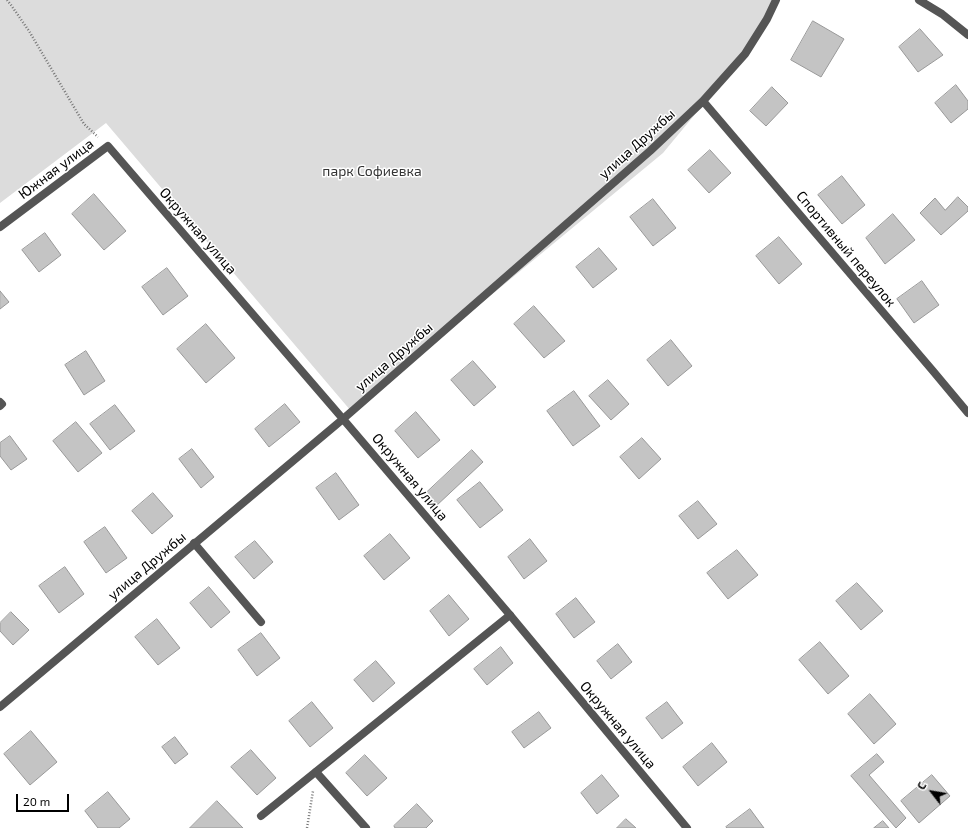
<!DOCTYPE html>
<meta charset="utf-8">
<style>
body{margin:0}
#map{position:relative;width:968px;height:828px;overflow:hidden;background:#fff;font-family:"Exo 2",sans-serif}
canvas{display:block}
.north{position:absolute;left:912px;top:772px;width:40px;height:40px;-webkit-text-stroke:3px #fff;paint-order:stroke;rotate:301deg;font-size:11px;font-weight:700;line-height:16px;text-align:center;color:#000}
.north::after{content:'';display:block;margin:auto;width:14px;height:18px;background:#000;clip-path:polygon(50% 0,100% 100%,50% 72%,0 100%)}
.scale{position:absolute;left:16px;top:794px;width:53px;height:18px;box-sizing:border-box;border:2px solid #000;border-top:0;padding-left:5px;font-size:12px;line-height:14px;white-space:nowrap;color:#000;-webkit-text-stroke:3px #fff;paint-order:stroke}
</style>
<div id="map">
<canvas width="968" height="828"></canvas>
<div class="north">С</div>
<div class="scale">20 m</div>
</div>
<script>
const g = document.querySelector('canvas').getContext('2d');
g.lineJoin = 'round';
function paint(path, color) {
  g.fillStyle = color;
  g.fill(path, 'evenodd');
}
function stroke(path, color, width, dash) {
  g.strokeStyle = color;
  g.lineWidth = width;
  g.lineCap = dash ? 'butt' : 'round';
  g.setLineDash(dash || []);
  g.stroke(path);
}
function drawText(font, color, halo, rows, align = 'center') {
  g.font = font + ' "Exo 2",sans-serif';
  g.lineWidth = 3;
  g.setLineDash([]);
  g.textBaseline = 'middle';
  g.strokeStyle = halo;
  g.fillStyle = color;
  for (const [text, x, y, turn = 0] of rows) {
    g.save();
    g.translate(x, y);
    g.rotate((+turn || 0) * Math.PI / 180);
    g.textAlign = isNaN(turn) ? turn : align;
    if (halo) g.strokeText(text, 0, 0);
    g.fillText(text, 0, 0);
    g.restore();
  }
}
paint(new Path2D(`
 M0,0H775L745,54L663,153L351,411L106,123L0,203Z`), '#dcdcdc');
const building = new Path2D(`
 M813,21L844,39L821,77L791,60Z
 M920,29L943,55L918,72L899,47Z
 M956,85L968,101V109L951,123L935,103Z
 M772,87L788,103L766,126L750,111Z
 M710,150L731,173L709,193L688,170Z
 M842,176L865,205L842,224L818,195Z
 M94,194L126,231L104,250L72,214Z
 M958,197L968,207V211L941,235L920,213L935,198L945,210Z
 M653,199L676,228L653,246L630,217Z
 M893,214L915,240L885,264L866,238Z
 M45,233L61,255L39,272L22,250Z
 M779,237L802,264L779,284L756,256Z
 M599,248L617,269L593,288L576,267Z
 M167,268L188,296L163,315L142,287Z
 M922,281L939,305L914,323L897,299Z
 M0,291L9,302L0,309Z
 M534,306L565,341L544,358L514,324Z
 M206,324L235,358L206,383L177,349Z
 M671,340L692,366L668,386L647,360Z
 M86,351L105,381L84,395L65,365Z
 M473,361L496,387L474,406L451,380Z
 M608,380L629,404L611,420L589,396Z
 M574,391L600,426L573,446L547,411Z
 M285,404L300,422L269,447L255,429Z
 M115,405L135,431L110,450L90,424Z
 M416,412L440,440L418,458L395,431Z
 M76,422L102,453L78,472L53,441Z
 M10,436L27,459L11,470L0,456V443Z
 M642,438L661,459L639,479L620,457Z
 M192,449L214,477L201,488L179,459Z
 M472,450L483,462L435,507L424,495Z
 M336,473L359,505L339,520L316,488Z
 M480,482L503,510L480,528L457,500Z
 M153,493L173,516L152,534L132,511Z
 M698,501L717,524L698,539L679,516Z
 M105,527L127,558L106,573L84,542Z
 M390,534L410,558L384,580L364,556Z
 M530,539L547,561L524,579L508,557Z
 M255,541L273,562L254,579L235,557Z
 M737,550L758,575L728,599L707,573Z
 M65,567L84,594L59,613L39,586Z
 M857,583L883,611L861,630L836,601Z
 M209,587L230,612L211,628L190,603Z
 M449,595L469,619L449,636L430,611Z
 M576,598L595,622L574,638L556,614Z
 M11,612L29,630L13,645L0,631V623Z
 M157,619L180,648L158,665L135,637Z
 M261,633L280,658L257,676L238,650Z
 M820,642L849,676L828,694L799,660Z
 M618,644L632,662L611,679L597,661Z
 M501,647L513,663L487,685L474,669Z
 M376,661L395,683L373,702L354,680Z
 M870,694L896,724L874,744L848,714Z
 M312,702L333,728L310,747L289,721Z
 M667,702L683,723L662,739L646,718Z
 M539,712L551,728L524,748L512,732Z
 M31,731L57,762L30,785L4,754Z
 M175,737L188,754L175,764L162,747Z
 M712,743L727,762L698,786L683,767Z
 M251,750L276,778L257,795L231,767Z
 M877,754L884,762L869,775L906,818L896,828L851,776Z
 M365,755L387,778L367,796L346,773Z
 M602,775L619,796L597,814L581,793Z
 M932,775L950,796L919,823L901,801Z
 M108,792L130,819L119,828H98L85,811Z
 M217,801L243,828H190Z
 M417,804L433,821L426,828H395L394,826Z
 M750,809L764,828H727L726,827Z
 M626,819L636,828H617Z
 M883,821L889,828H874Z`);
paint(building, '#c4c4c4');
stroke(building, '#999', 1);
stroke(new Path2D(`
 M7,0L11,5L29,31L84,124L98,137
 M307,828L313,791`), '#777', 2.5, [1, 2]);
stroke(new Path2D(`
 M0,402L2,404L0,406
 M194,543L261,622
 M261,816L510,615`), '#555', 8);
stroke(new Path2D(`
 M919,0L942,14L968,35
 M703,101L933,371L968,413
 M0,227L108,146L343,419L510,615L687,828
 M0,707L343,419L650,151L703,101L745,54L767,19L776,0
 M316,772L366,828`), '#555', 8);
drawText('14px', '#000', '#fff', [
 ["улица Дружбы",637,144,-42],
 ["Южная улица",56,169,-37],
 ["Окружная улица",198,231,49],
 ["Спортивный переулок",846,249,50],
 ["улица Дружбы",394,357,-41],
 ["Окружная улица",410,477,50],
 ["улица Дружбы",147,566,-40],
 ["Окружная улица",618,725,50]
]);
drawText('14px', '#333', '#fff', [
 ["парк Софиевка",372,171]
]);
</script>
